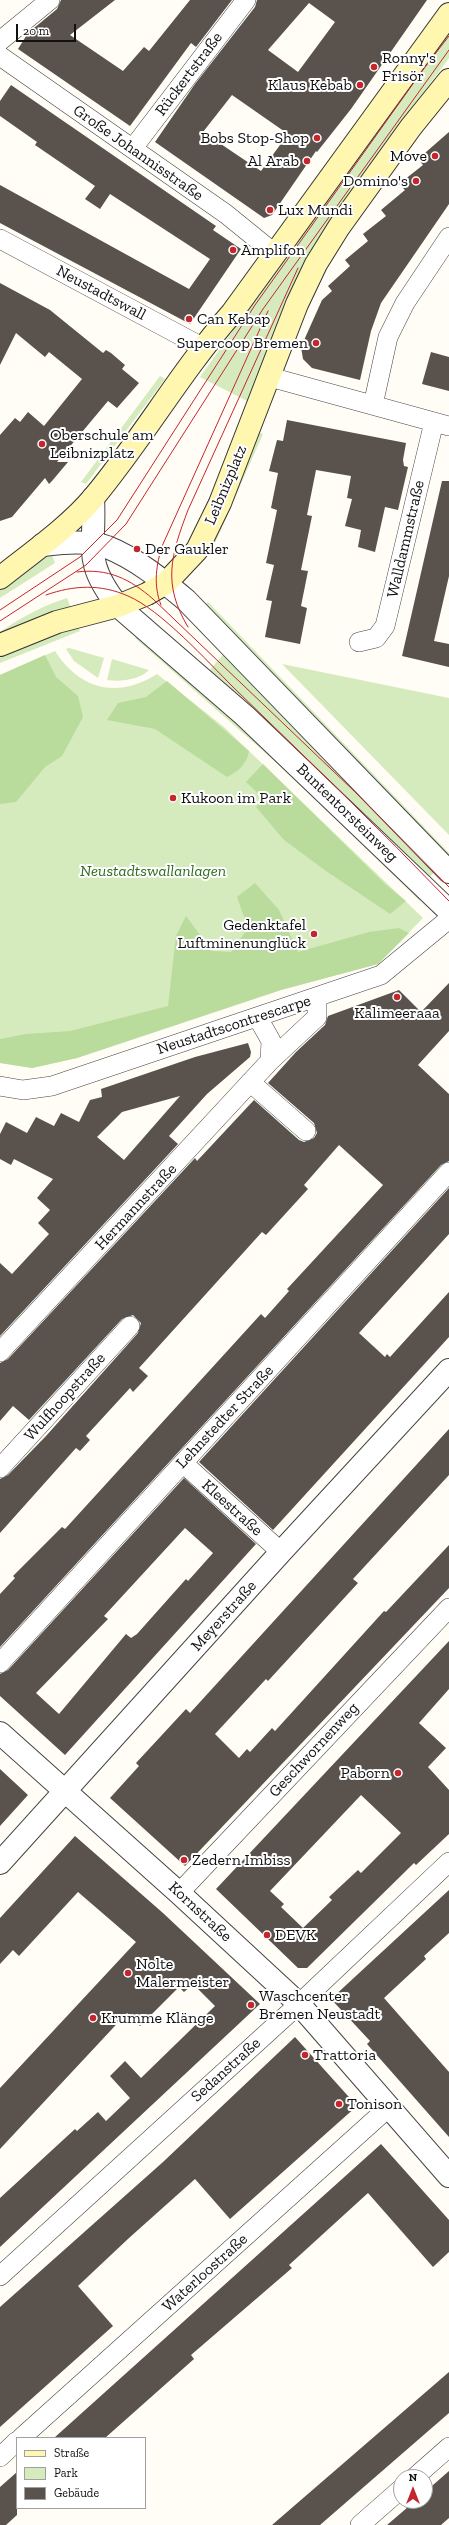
<!DOCTYPE html>
<meta charset="utf-8">
<style>
body{margin:0}
#map{position:relative;width:449px;height:2525px;overflow:hidden;background:#fffdf5;font-family:"Zilla Slab",serif}
canvas{display:block}
.legend{position:absolute;left:16px;top:2437px;width:130px;height:72px;box-sizing:border-box;background:#fff;border:1px solid #a0a0a0;margin:0;padding:5px 7px;list-style:none;font-size:12px;color:#111}
.legend li{display:flex;align-items:center;gap:8px;height:20px}
.legend b{width:20px;border:1px solid #a0a0a0}
.north{position:absolute;left:393px;top:2469px;width:40px;height:40px;box-sizing:border-box;background:#fff;border:1px solid #a0a0a0;border-radius:50%;rotate:0deg;font-size:11px;font-weight:700;line-height:16px;text-align:center;color:#111}
.north::after{content:'';display:block;margin:auto;width:14px;height:18px;background:#c4262e;clip-path:polygon(50% 0,100% 100%,50% 72%,0 100%)}
.scale{position:absolute;left:16px;top:24px;width:60px;height:18px;box-sizing:border-box;border:2px solid #111;border-top:0;padding-left:5px;font-size:12px;line-height:14px;white-space:nowrap;color:#111;-webkit-text-stroke:3px #fff;paint-order:stroke}
</style>
<div id="map">
<canvas width="449" height="2525"></canvas>
<ul class="legend">
<li><b style="height:5px;background:#fff6b0"></b>Straße</li>
<li><b style="height:11px;background:#d5ebbd"></b>Park</li>
<li><b style="height:11px;background:#5a524d"></b>Gebäude</li>
</ul>
<div class="north">N</div>
<div class="scale">20 m</div>
</div>
<script>
const g = document.querySelector('canvas').getContext('2d');
g.lineJoin = 'round';
function paint(path, color) {
  g.fillStyle = color;
  g.fill(path, 'evenodd');
}
function stroke(path, color, width, dash) {
  g.strokeStyle = color;
  g.lineWidth = width;
  g.lineCap = dash ? 'butt' : 'round';
  g.setLineDash(dash || []);
  g.stroke(path);
}
function drawText(font, color, halo, rows, align = 'center') {
  g.font = font + ' "Zilla Slab",serif';
  g.lineWidth = 4;
  g.setLineDash([]);
  g.textBaseline = 'middle';
  g.strokeStyle = halo;
  g.fillStyle = color;
  for (const [text, x, y, turn = 0] of rows) {
    g.save();
    g.translate(x, y);
    g.rotate((+turn || 0) * Math.PI / 180);
    g.textAlign = isNaN(turn) ? turn : align;
    if (halo) g.strokeText(text, 0, 0);
    g.fillText(text, 0, 0);
    g.restore();
  }
}
paint(new Path2D(`
 M449,26V58L393,134L249,402L200,377Z
 M160,376L165,379L86,484L81,482Z
 M257,432L263,434L215,543L209,540Z
 M52,555L55,563L0,598V590L37,561Z
 M67,598L71,608L0,635V632C22,617 42,606 67,598Z
 M208,602L449,853V861L203,606Z
 M78,627L80,631L0,663V656Z
 M140,634L156,646L422,898L420,901L303,786L135,638Z
 M69,648L104,658L98,678L74,661L66,649Z
 M55,651C80,690 118,699 157,674L224,727L423,918L378,964L281,990L77,1058L32,1068L0,1063V675Z
 M223,655L438,869L424,882L207,673Z
 M112,659L149,670C139,680 121,682 107,680Z
 M282,664L449,698V835Z`), '#d5ebbd');
paint(new Path2D(`
 M45,655L56,677L78,696L83,717L62,756L45,767L16,802L0,804V675Z
 M167,681L249,751C247,764 239,771 227,777L155,729L107,720L118,703L146,697Z
 M263,764L385,884L406,901L390,914L326,871L284,840L256,807L263,798L246,782Z
 M255,883L279,910L298,952L369,932L399,928L409,933L378,964L281,990L77,1058L32,1068L0,1063V1039L26,1034L70,1031L168,1006L176,936L186,916L212,951L231,952L248,928L237,897Z`), '#b9dc9c');
paint(new Path2D(`
 M61,0H115L70,35L123,71L144,47L149,51L190,0H232L196,47L191,43L130,126L18,49L28,33L57,9Z
 M257,0H427L351,109L317,152L316,151L272,215L264,218L155,142L195,84L255,7ZM309,3L335,22L298,72L268,50ZM232,95L288,134L261,171L203,132Z
 M11,85L216,226L213,230L241,249L190,324L0,223V185L189,289L210,259L110,194L100,209L85,199L95,186L35,145L37,142L0,116V101Z
 M449,132V204L381,303L371,331L360,380L312,368L303,359L301,347L322,300L332,291L328,286L350,266L345,260L368,241L363,234L386,216L381,210L405,190L399,184L423,165L418,159Z
 M0,283L50,310L103,353L106,350L111,353L125,365L122,369L139,383L117,408L108,401L57,462H68L52,481L49,484L45,478L12,517L0,521V435L15,418L20,422L28,412L44,426L82,379L49,352L45,357L16,333L0,365Z
 M431,352L449,357V391L422,384Z
 M287,420L406,443L403,460L404,466L408,467L398,510L385,507L375,552L358,547L361,530L345,526L352,499L347,498L351,476L316,470L307,515L312,516L301,570L308,571L301,606L307,608L300,644L265,637L272,601L266,600L274,565L266,563L277,510L271,508L278,473L269,471L277,440L283,441Z
 M442,481H449V576L434,641L449,644V667L402,656Z
 M449,983V1031L418,1065L449,1094V1161L441,1165L0,1647V1594L15,1578L13,1576L62,1527L65,1529L261,1314L265,1318L289,1291L287,1289L383,1185L339,1145L304,1185L308,1189L266,1235L262,1232L139,1368L148,1376L133,1392L130,1388L86,1436L90,1440L80,1451L76,1448L0,1533V1479L8,1475L46,1436L138,1333L141,1323L133,1315L122,1319L29,1420L13,1406L0,1421V1363L8,1359L195,1158L197,1161L254,1100L299,1140L304,1142L314,1138L317,1133L314,1123L268,1083L296,1052L325,1025L328,1016L399,990L421,1012Z
 M248,1043L251,1052L250,1057L207,1094L169,1136L178,1144L0,1336V1263L12,1274L49,1234L38,1223L50,1210L37,1198L53,1179L14,1159L11,1165L0,1159V1134L6,1122L27,1133L36,1117L54,1126L61,1113L79,1122L90,1100L102,1097L101,1089L195,1057ZM180,1096L124,1160L97,1137L122,1112Z
 M449,1188V1234L359,1333L385,1357L387,1354L390,1357L449,1292V1337L273,1530L199,1462Z
 M449,1429V1475L353,1579L358,1583L268,1681L266,1679L215,1734L239,1758L247,1749L250,1752L272,1728L275,1731L384,1611L386,1612L449,1545V1588L185,1866L110,1798L139,1766L136,1763L186,1709L190,1713Z
 M184,1478L256,1544L65,1755L0,1696V1674L8,1670ZM185,1528L213,1553L188,1581L186,1579L137,1634L131,1638L126,1634L59,1714L36,1693L108,1619L104,1616Z
 M449,1641V1689L419,1723L446,1748L428,1767L449,1790V1834L416,1865L414,1863L307,1968H298L216,1889ZM361,1795L401,1833L361,1873L358,1870L329,1897L332,1900L303,1928L281,1907L284,1904L270,1891Z
 M0,1769L28,1795L0,1826Z
 M75,1836L163,1913L260,2004L0,2247V2198L75,2129L77,2131L98,2112L106,2121L130,2098L110,2076L125,2061L141,2078L215,2006L193,1984L184,1992L179,1987L140,2026L127,2013L0,2149V2088L136,1942L78,1892L19,1956L13,1950L0,1964V1918Z
 M449,1890V1933L424,1956L426,1959L384,1998L449,2072V2137L367,2044L370,2041L331,1999Z
 M295,2037L357,2106L230,2219L195,2179L129,2238L78,2286L113,2326L0,2427V2307L163,2162Z
 M381,2144L449,2220V2252L433,2267L368,2193L289,2265L292,2268L191,2355L194,2359L105,2438H54Z
 M449,2372V2413L320,2525H272Z
 M449,2471V2518L441,2525H387L415,2501H425V2492Z
 M17,2472V2515L6,2525H0V2487Z`), '#5a524d');
const minor = new Path2D(`
 M0,41L50,0
 M0,56L226,214L274,253
 M133,148L246,0
 M0,239L202,347
 M270,377L449,426
 M373,405L388,337L405,303L449,237
 M359,642L376,638L385,626L434,422
 M270,1061L317,1017V999
 M250,1082L306,1131
 M0,1086L23,1090L52,1086L381,975L449,919
 M0,1352L270,1061L271,1041L258,1018
 M183,1463L281,1552
 M0,1468L130,1326
 M0,1663L449,1172
 M179,1893L449,1608
 M0,2276L299,2004L449,1862
 M21,2438L389,2107
 M0,2457L17,2441
 M415,2477L449,2447
 M360,2525L401,2489`);
const tertiary = new Path2D(`
 M93,498C96,549 82,560 118,606L245,716L449,911
 M42,545C62,543 87,540 107,547C137,559 162,580 186,600L449,872
 M0,1733L179,1893L299,2004L449,2176
 M0,1863L281,1552L449,1370`);
const secondary = new Path2D(`
 M0,578C30,554 69,527 94,497C143,438 181,371 232,313L449,14
 M0,645L57,622L118,606L147,594L166,583L197,550L220,503L297,304L316,264L339,227L411,127L449,80`);
stroke(minor, '#444', 20);
stroke(tertiary, '#444', 24);
stroke(secondary, '#333', 24);
stroke(minor, '#fff', 19);
stroke(tertiary, '#fff', 22);
stroke(secondary, '#fff6b0', 22);
stroke(new Path2D(`
 M77,572C108,568 130,579 153,599L354,791L449,887
 M46,595C74,585 101,584 128,596C161,610 207,661 233,687C306,758 379,828 449,901
 M161,605C153,585 156,564 163,544L268,311
 M0,610L80,557L117,520L255,305L425,67L449,36
 M0,621L86,565L126,524L263,309L449,50
 M188,627C162,584 171,555 188,510L298,268`), '#c4262e', 1);
for (const [x, y, r, color] of [
 [374,67,4,"#c4262e"],
 [360,85,4,"#c4262e"],
 [317,138,4,"#c4262e"],
 [435,156,4,"#c4262e"],
 [307,161,4,"#c4262e"],
 [416,181,4,"#c4262e"],
 [270,210,4,"#c4262e"],
 [233,250,4,"#c4262e"],
 [189,319,4,"#c4262e"],
 [316,343,4,"#c4262e"],
 [42,444,4,"#c4262e"],
 [137,549,4,"#c4262e"],
 [173,798,4,"#c4262e"],
 [314,934,4,"#c4262e"],
 [397,997,4,"#c4262e"],
 [398,1773,4,"#c4262e"],
 [184,1860,4,"#c4262e"],
 [267,1935,4,"#c4262e"],
 [128,1973,4,"#c4262e"],
 [251,2005,4,"#c4262e"],
 [93,2018,4,"#c4262e"],
 [305,2055,4,"#c4262e"],
 [339,2104,4,"#c4262e"]
]) {
  const dot = new Path2D();
  dot.arc(x, y, r, 0, 2 * Math.PI);
  g.fillStyle = color;
  g.fill(dot);
  stroke(dot, '#fff', 1.5);
}
drawText('16px', '#111', '#fff', [
 ["Ronny's",382,58],
 ["Frisör",382,76],
 ["Klaus Kebab",352,85,"right"],
 ["Bobs Stop-Shop",309,138,"right"],
 ["Move",427,156,"right"],
 ["Al Arab",299,161,"right"],
 ["Domino's",408,181,"right"],
 ["Lux Mundi",278,210],
 ["Amplifon",241,250],
 ["Can Kebap",197,319],
 ["Supercoop Bremen",308,343,"right"],
 ["Oberschule am",50,435],
 ["Leibnizplatz",50,453],
 ["Der Gaukler",145,549],
 ["Kukoon im Park",181,798],
 ["Gedenktafel",306,925,"right"],
 ["Luftminenunglück",306,943,"right"],
 ["Kalimeeraaa",397,1013,"center"],
 ["Paborn",390,1773,"right"],
 ["Zedern Imbiss",192,1860],
 ["DEVK",275,1935],
 ["Nolte",136,1964],
 ["Malermeister",136,1982],
 ["Waschcenter",259,1996],
 ["Bremen Neustadt",259,2014],
 ["Krumme Klänge",101,2018],
 ["Trattoria",313,2055],
 ["Tonison",347,2104]
], 'left');
drawText('16px', '#111', '#fff', [
 ["Rückertstraße",189,74,-53],
 ["Große Johannisstraße",138,153,35],
 ["Neustadtswall",101,293,28],
 ["Leibnizplatz",226,485,-67],
 ["Walldammstraße",406,539,-77],
 ["Buntentorsteinweg",347,813,44],
 ["Neustadtscontrescarpe",234,1025,-18],
 ["Hermannstraße",136,1207,-47],
 ["Wulfhoopstraße",65,1397,-48],
 ["Lehnstedter Straße",225,1417,-47],
 ["Kleestraße",232,1508,42],
 ["Meyerstraße",224,1616,-48],
 ["Geschwornenweg",314,1750,-47],
 ["Kornstraße",200,1912,43],
 ["Sedanstraße",226,2070,-42],
 ["Waterloostraße",205,2273,-42]
]);
drawText('italic 16px', '#2f6b1f', '#fff', [
 ["Neustadtswallanlagen",153,871]
]);
</script>
